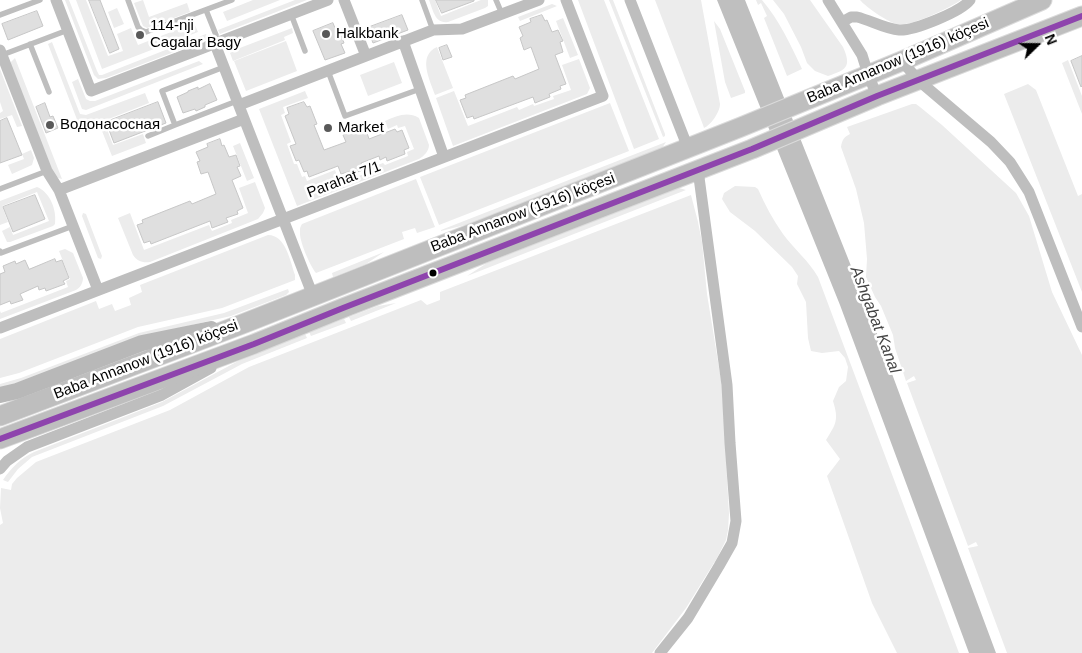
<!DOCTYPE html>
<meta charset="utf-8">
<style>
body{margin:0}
#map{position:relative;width:1082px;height:653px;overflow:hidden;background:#fff;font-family:Helvetica,sans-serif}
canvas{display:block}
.north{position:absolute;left:1012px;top:20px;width:50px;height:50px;-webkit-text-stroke:4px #fff;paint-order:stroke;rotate:68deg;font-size:14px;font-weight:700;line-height:20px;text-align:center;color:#000}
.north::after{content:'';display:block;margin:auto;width:18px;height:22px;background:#000;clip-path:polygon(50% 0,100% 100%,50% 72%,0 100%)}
</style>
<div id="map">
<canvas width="1082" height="653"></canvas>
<div class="north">N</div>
</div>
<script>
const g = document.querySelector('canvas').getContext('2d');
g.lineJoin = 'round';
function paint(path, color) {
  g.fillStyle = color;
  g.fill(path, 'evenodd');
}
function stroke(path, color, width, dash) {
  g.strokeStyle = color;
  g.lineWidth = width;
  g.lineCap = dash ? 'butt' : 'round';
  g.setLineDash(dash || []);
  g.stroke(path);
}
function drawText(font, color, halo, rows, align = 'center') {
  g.font = font + ' Helvetica,sans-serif';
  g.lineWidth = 5;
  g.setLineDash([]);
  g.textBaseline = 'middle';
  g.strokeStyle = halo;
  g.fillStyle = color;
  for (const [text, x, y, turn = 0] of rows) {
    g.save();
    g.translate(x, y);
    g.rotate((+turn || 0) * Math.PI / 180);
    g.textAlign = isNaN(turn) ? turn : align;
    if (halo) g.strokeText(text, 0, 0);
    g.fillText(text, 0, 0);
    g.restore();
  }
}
paint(new Path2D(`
 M65,0H69L97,71L99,75H102L206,34L208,39L106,78L98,79L94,75Z
 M76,0H86L108,56L123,51L117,34L131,28L138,45L194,23L198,32L102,69Z
 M143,0L149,17L187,3L190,12L147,28L143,26L134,3Z
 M253,0H280L227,21L223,12Z
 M295,0H307L220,34L218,30Z
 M435,0L441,16L481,0H488V6L485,8L448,22C435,24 433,10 429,0Z
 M578,0H604L659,139L634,149Z
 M609,0H613L665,134V136L663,137Z
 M655,0H701L720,104C720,112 711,125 704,128L703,125Z
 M756,0H762C779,20 791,45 802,69L787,76L764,18L767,16L761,3L758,5Z
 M773,0H810L843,47C852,67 846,70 828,76L815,71L807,63L801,47L784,14Z
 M860,0H961C949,8 909,28 896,24C885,20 867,8 860,0Z
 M552,4L557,6L520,21L518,17Z
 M117,8L124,24L114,28L108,12Z
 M563,18L578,55L570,58L556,21Z
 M714,21L720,29L745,91V93L731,98L725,82Z
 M292,28L293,33L284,37L285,40L233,61L230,53L232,51Z
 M286,41L297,71L246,91L234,61Z
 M52,42L80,114L86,115L145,93L149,103L81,130L48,44Z
 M437,47L453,88L435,95C430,80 417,56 437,47Z
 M15,58L62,179L58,178L54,175L11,65V62Z
 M579,59L590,88L587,94L453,146L436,98L454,91L468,126L517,107L519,110L533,104L534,106L554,99L553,96L571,90L562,65Z
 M1068,60L1082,96V114L1062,63Z
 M199,61L203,64L86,110L82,109L72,82L78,79L86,99L90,101H95Z
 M394,62L402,83L368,96L360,75Z
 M0,69L22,126L17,127L12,115L0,119V113L3,111L0,102Z
 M1028,84L1036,90L1078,196L1082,194V292L1004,94Z
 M305,91L308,98L283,107L285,113L281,115L291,142L287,144L294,164H297L302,177L305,176L307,181L335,170L339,181L352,176L353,178L367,173L365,166L376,161L378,165L383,163L385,165L408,156L407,152L414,149L405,126L398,128L397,125L388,129L385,121C397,116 407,111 419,118L429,145C429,151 424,156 419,159L297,206L259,109Z
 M610,103L629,151L439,225L420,177Z
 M912,104H916L920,107L942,125L1016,193L1029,216L1052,292L1082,355V653H1007L968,548L978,546L976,542L968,546L907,383L916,380L914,376L906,381L895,348L893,335L881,306L875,297L866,277L867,259L864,223L856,189L841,147C842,140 844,137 850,134L847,127Z
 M105,124L113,145L143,134L146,143L112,156L100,126Z
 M666,142L662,148L658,150L469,224L441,231V230Z
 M240,143L254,178L247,181L233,146Z
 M31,150L34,158L32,165L12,174L8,165L24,159L22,154Z
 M416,179L435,227L417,233L415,228L402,232L404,239L316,273C310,266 299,240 300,232C300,227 300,228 302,224Z
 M255,182L265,208L263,213L258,219L150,262C142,263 137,261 133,255L118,218L130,213L144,250L209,225L212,231L232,223L231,220L248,213L239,188Z
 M735,186L755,187L758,189C765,205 773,220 783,234C794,249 809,261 818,277L959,653H897L872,603L827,476L840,459L826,440C836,424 839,420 833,401L839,387L846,381L848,367L845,358L839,351L822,353L811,351L808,338L806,302L797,284L798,276L792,267L755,231L730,212L722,199L724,193Z
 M37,187C50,192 57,210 55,224L53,226L10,242H7L2,231L10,227L13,235L49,221L37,192L2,206L8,222L0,225V201Z
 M679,188L686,190L467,276L487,263Z
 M691,195L698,222L702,242L707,294L722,386L729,514L728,530L726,540L717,558L686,608L652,653H0V525L3,523L0,508L1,488L11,490L12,484L17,478L36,462L170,410L249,367L421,300L427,305L440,300V292Z
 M83,213L86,214L102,256L101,259L98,258L82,216Z
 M268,235C286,235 290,261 295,275V280L222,308L138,327L19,373L0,378V339L96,301L99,309L112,304L115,311L131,305L129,298L142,292L140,285Z
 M65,249L73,253L83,278C83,283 80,288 76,290L0,319V311L1,313L68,287L66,281L70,279L59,251Z
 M384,252L366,264L333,277L332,273Z
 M288,289L289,292L286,295L231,316L148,335L0,389V384L21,378L139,333L224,313Z
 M396,303L351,321L349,317L378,306Z
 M344,319L346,323L311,336L309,332Z
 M305,334L307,338L242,364L163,406L32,457L18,469L8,482L3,480C11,468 21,458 34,452L162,402L240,360Z`), '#ececec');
paint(new Path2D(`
 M717,0H745L863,296L996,653H969L840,305Z`), '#bfbfbf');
const building = new Path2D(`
 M89,0H100L119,49L110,53Z
 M436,0H474V1L442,13Z
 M37,11L43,26L8,40L2,24Z
 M402,15L408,30L373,43L367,28Z
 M542,15L545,21L547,20L552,32L558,30L563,41L560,42L563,52L555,55L566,84L560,86L561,89L549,94L550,97L535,103L533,97L474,119L473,116L467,118L460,100L466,98L465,95L513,76L515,79L539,69L531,47L524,50L520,38L523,36L519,27L531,22L530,19Z
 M333,23L337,33L340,32L344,43L341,44L345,53L325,60L313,31Z
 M447,45L452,57L443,60L439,48Z
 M1082,56V86L1081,87L1071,61Z
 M210,84L217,100L205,105V107L196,111L195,109L183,113L177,97L188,92V91L198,87V89Z
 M158,102L166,123L114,143L106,122Z
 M304,102L307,107L310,106L317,124L314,125L324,150L346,142L343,135L355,131L356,134L366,130L369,139L395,129L397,132L402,130L409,148L404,150L405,154L387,161L386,157L380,160L379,156L361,163L363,170L352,174L351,171L341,174L338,166L309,177L307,171L304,172L299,160L296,161L290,146L296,144L285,116L289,114L287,108Z
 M45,103L50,117L53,116L58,128L46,133L36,107Z
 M7,118L22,155L0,163V121Z
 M220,139L222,146L224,145L229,157L236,155L240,166L237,167L241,176L232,180L243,208L237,211L238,214L226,218L228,222L212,228L210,221L151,244L150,241L144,243L137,225L143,223L142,220L190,201L192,204L216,194L208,172L201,174L197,162L200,161L196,152L208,147L207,144Z
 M35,195L45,219L13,232L3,207Z
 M55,259L56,262L62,260L69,278L63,281L65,284L46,291L45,288L39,290L38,286L20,294L23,300L11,304L10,301L0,305V274L5,272L3,266L15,261L16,264L25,260L29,269Z`);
paint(building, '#dfdfdf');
stroke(building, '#c7c7c7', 1);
const primary = new Path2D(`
 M0,416L245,323L741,127L902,61L1042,0
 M0,439L254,344L343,308L752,149L877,96L1082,16`);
stroke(primary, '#dbdbdb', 21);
stroke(new Path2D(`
 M128,0L138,27L141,30L146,32L232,0
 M422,0L433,30
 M496,0L502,14
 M206,10L216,35L215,44
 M291,14L305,51
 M0,15L40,0
 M30,44L49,92
 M2,55L68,30
 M224,67L162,91L175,125L237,101
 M328,71L345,116L420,89
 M148,136L175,125
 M0,189L47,171
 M0,251L1,253L73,226`), '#bebebe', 5.5);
stroke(new Path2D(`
 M56,0L91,91L328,0
 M344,0L366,56
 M630,0L688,148
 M828,0L862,55L868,74L877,96
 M842,22L851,17H857C870,20 885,29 899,30C913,31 961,12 970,0
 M403,41L444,157
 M215,44L313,296
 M0,50L47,171L59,190L98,290
 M902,61L918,80L991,142L1010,162L1029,192L1082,327
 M239,105L433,30L462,29L539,0
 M59,190L244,119
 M0,328L603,96L566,0
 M0,469L7,461L27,447L162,395L211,368
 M660,653L688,618L719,566L732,543L736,521L730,443L727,385L698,170`), '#bebebe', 11);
stroke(new Path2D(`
 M0,395L17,391L142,343L211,329`), '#b8b8b8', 16);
stroke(primary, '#bebebe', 19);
stroke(new Path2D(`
 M0,439L254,344L343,308L752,149L877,96L1082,16`), '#8e44ad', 6);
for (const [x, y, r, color] of [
 [326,34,5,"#595959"],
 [140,35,5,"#595959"],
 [50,125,5,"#595959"],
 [328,128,5,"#595959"],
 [433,273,4.5,"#000"]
]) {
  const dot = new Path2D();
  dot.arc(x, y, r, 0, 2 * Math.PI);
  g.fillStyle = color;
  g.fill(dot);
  stroke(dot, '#fff', 2);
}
drawText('15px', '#000', '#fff', [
 ["114-nji",150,26],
 ["Cagalar Bagy",150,43],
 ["Halkbank",336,34],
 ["Водонасосная",60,125],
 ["Market",338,128]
], 'left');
drawText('15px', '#000', '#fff', [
 ["Baba Annanow (1916) köçesi",898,61,-23],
 ["Parahat 7/1",344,180,-21],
 ["Baba Annanow (1916) köçesi",523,213,-21],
 ["Baba Annanow (1916) köçesi",146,360,-21]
]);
drawText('italic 16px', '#444', '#fff', [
 ["Ashgabat Kanal",875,320,69]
]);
</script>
